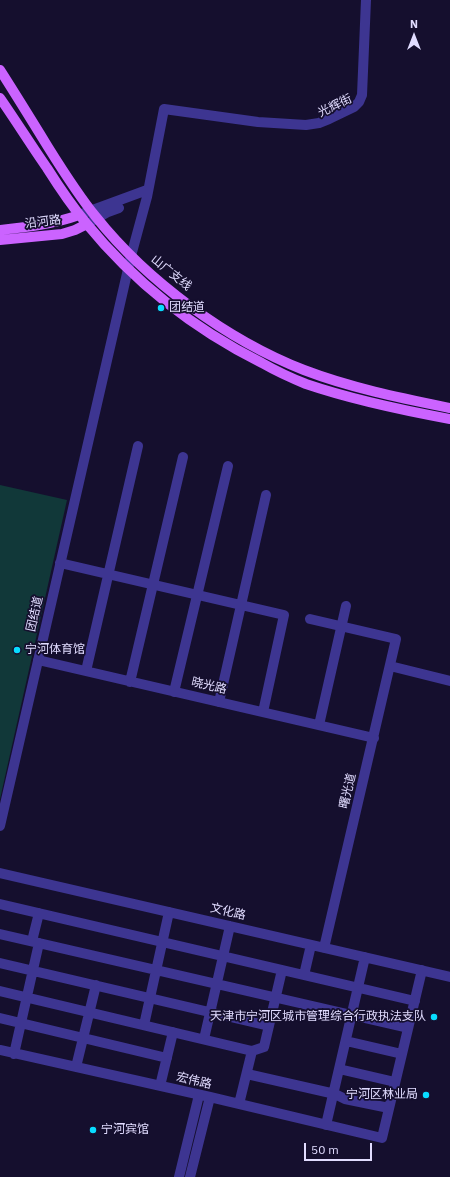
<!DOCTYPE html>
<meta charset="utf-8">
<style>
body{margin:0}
#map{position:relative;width:450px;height:1177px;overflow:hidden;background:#150f2e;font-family:"IBM Plex Sans",sans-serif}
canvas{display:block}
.north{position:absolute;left:394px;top:16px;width:40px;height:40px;-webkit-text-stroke:3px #150f2e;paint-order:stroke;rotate:0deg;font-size:11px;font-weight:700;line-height:16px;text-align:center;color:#e1dcff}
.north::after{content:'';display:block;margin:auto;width:14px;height:18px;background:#e1dcff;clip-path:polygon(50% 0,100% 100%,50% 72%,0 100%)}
.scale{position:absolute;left:304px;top:1143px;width:68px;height:18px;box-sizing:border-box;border:2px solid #e1dcff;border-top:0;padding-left:5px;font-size:12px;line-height:14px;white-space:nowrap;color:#e1dcff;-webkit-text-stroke:3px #150f2e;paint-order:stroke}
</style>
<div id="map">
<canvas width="450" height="1177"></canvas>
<div class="north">N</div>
<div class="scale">50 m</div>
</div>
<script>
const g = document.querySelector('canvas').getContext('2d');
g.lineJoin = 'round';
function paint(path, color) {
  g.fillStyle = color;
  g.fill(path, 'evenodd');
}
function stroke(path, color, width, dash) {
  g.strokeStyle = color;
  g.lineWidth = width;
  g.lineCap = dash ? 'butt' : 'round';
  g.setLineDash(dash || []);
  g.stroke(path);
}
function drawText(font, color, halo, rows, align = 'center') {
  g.font = font + ' "IBM Plex Sans","Noto Sans SC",sans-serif';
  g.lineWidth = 3.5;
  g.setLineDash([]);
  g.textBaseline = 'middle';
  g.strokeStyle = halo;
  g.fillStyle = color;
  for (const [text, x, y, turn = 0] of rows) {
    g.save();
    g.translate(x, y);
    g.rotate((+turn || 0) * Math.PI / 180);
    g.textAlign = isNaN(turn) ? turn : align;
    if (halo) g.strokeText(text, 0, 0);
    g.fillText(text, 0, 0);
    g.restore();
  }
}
paint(new Path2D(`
 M0,485L67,500L0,799Z`), '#113839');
stroke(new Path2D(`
 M79,215L147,190
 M87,224L108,212L119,208
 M60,563L284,615L263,712
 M310,619L396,639L324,948
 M38,660L374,738
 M390,666L450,681
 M86,671L138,446
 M130,682L183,457
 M174,692L228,466
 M219,702L266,495
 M319,725L346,606
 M0,826L131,256L147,197L164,109L258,122L306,125L319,123L329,119L354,107L359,102L362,95L366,0
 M0,873L450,977
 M0,904L415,1001
 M0,934L408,1028
 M32,941L39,913
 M0,963L269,1026
 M304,975L311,945
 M0,991L252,1051L239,1104
 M0,1018L167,1058
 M144,1025L169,912
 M204,1039L230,926
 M346,1041L402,1054
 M0,1050L210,1097L382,1138L422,970
 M252,1051L264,1047L282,970
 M14,1054L39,943
 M76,1067L96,985
 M339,1069L395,1082
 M247,1074L335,1094L345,1099L389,1108
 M160,1086L173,1032
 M326,1125L365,957
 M179,1177L199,1095
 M190,1177L210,1097`), '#3d3591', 10);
stroke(new Path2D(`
 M0,70C16,95 32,121 48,147C63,171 78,195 96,217C147,281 227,340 304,370C351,388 401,398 450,408
 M0,98C16,121 31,145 47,168C59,187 71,205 86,223C134,282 194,329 262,363C276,371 291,378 306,384C353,400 401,410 450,419
 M0,230C27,227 54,224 79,215
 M0,240L62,234L75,230L87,224`), '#cb63ff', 10);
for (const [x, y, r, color] of [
 [161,308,4,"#08dcff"],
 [17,650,4,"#08dcff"],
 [434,1017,4,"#08dcff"],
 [426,1095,4,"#08dcff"],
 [93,1130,4,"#08dcff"]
]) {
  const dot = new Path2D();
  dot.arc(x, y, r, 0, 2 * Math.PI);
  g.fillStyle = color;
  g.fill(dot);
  stroke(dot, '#150f2e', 1.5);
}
drawText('12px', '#e1dcff', '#150f2e', [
 ["光辉街",335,106,-26],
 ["沿河路",43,222,-7],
 ["山广支线",171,273,39],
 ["团结道",35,614,-77],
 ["晓光路",209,686,13],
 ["曙光道",348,791,-77],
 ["文化路",228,912,13],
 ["宏伟路",194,1081,13]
]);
drawText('12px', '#e1dcff', '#150f2e', [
 ["团结道",169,308],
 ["宁河体育馆",25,650],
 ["天津市宁河区城市管理综合行政执法支队",426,1017,"right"],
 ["宁河区林业局",418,1095,"right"],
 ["宁河宾馆",101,1130]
], 'left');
</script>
